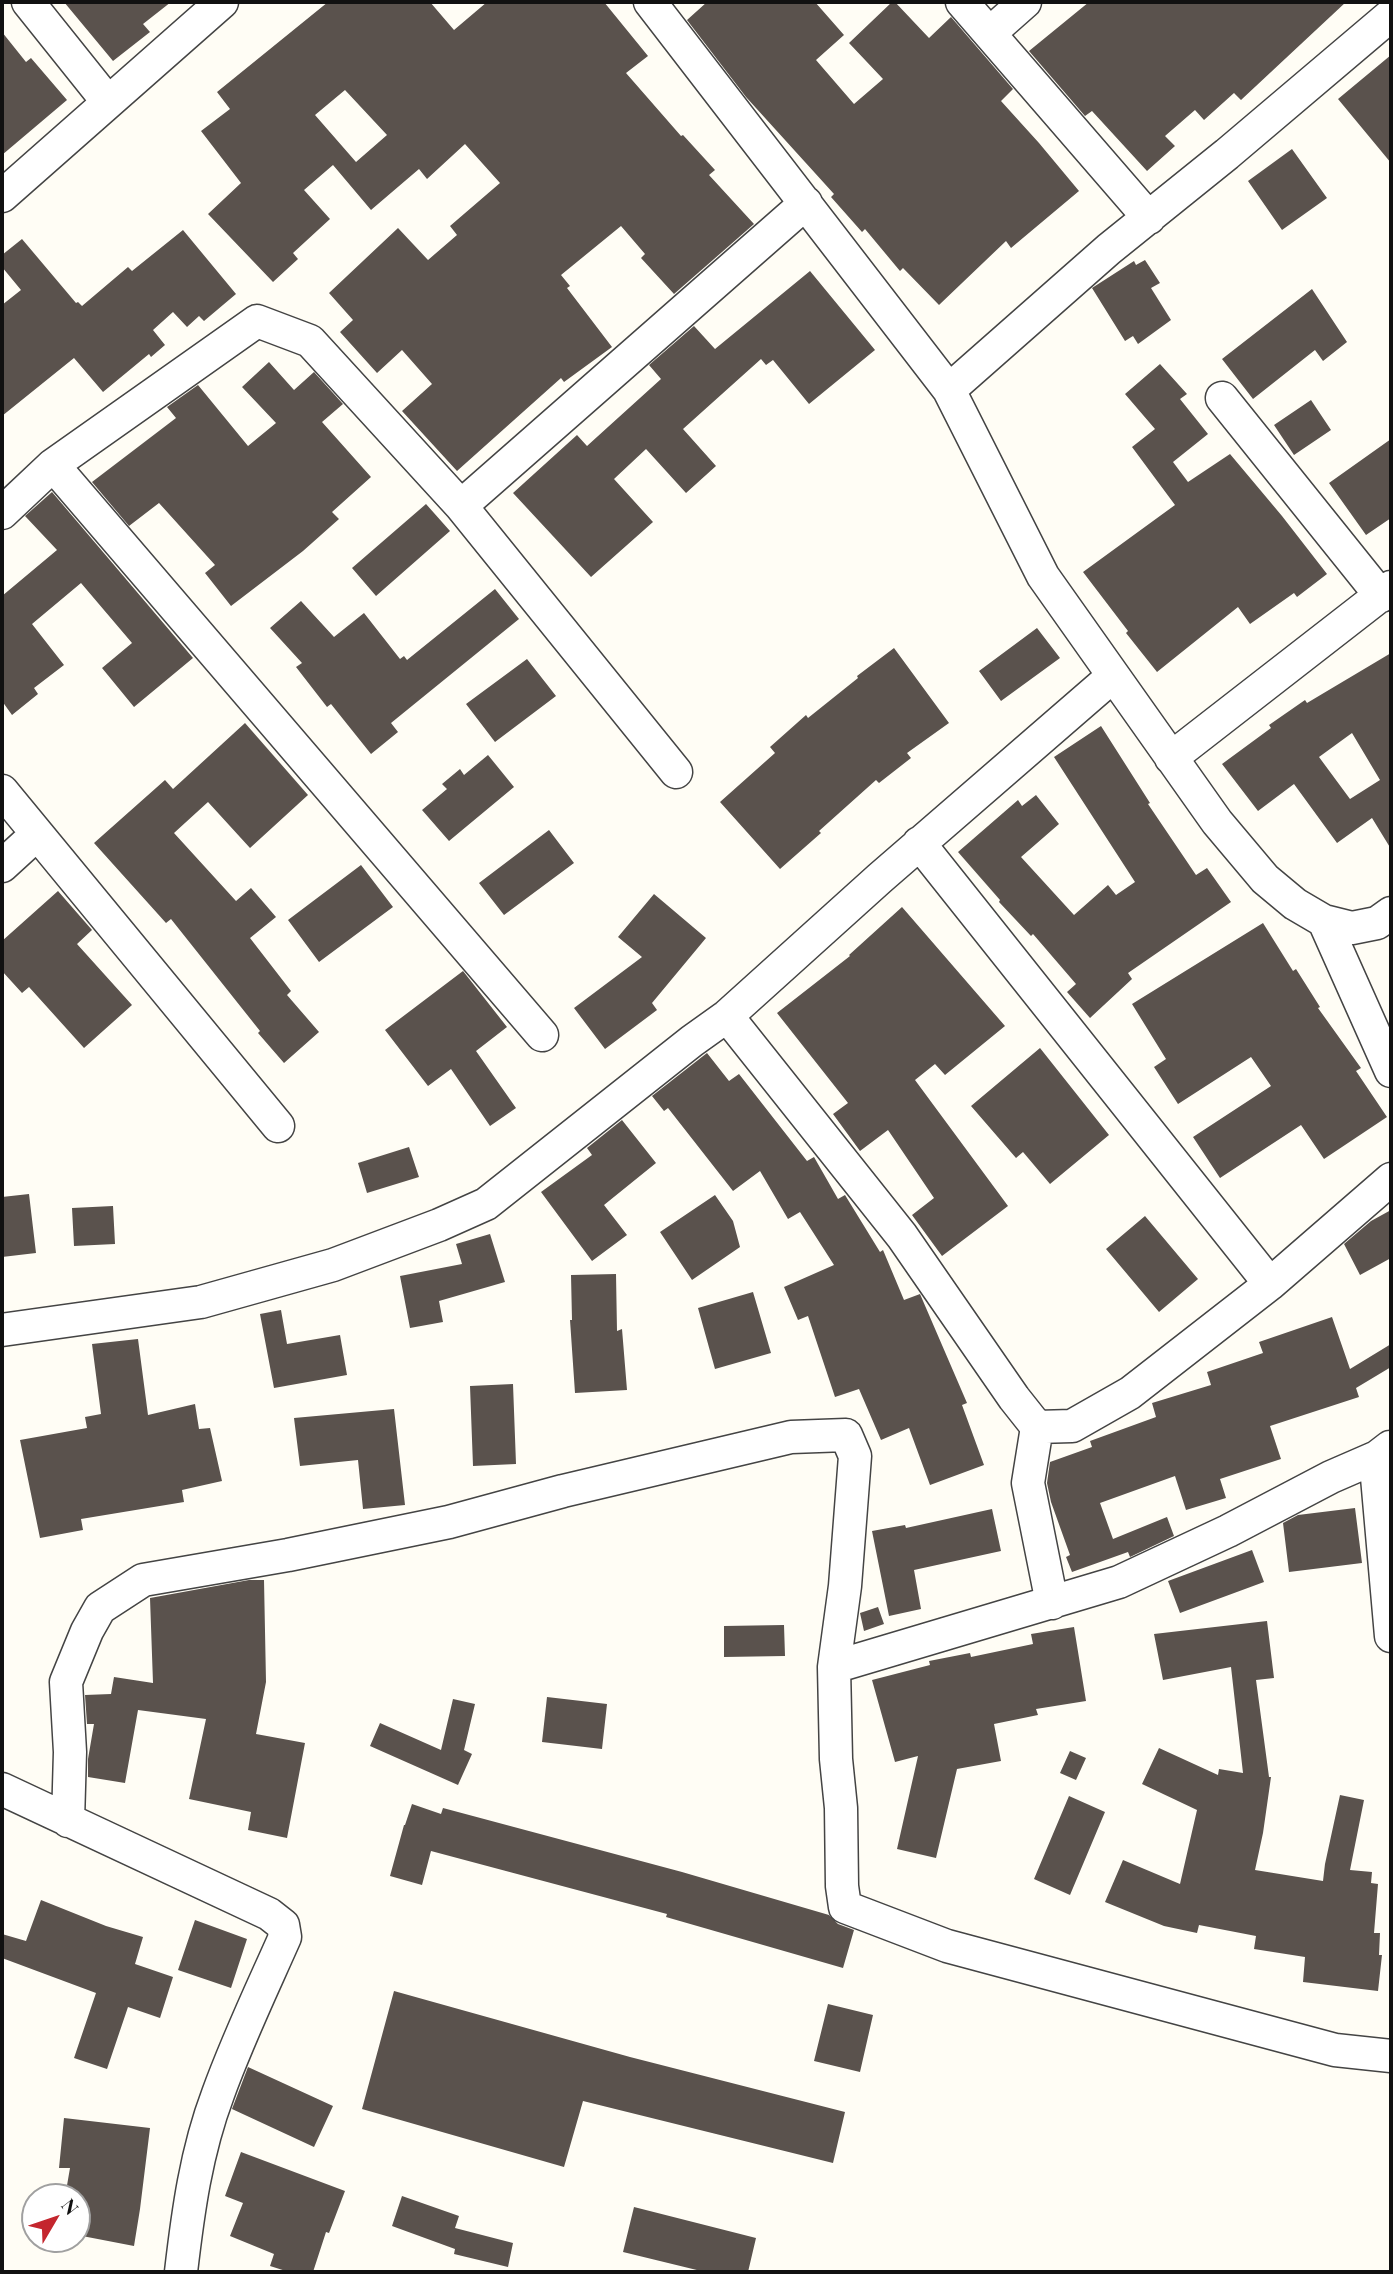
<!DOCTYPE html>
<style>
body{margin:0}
#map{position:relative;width:1393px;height:2274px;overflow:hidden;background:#fffdf5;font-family:"Playfair Display",serif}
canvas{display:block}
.frame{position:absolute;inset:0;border:4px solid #111;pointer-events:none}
.north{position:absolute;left:21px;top:2183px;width:70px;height:70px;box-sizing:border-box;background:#fff;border:2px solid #a0a0a0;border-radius:50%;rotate:51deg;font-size:19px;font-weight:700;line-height:28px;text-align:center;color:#111}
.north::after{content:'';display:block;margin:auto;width:24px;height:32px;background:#c4262e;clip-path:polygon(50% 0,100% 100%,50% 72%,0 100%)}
</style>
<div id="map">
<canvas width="1393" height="2274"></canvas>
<div class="frame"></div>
<div class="north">N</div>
</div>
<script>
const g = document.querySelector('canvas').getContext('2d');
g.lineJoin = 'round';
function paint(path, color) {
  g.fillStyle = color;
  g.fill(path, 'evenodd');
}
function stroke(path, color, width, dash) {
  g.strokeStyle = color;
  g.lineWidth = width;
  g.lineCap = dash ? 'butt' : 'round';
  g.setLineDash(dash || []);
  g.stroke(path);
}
paint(new Path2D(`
 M64,2H171L143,24L150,32L113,61Z
 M328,2H430L454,30L487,2H604L648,56L626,73L681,136L683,135L715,170L709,175L754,224L674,294L641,258L645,254L621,226L561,275L570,286L567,288L612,347L564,382L561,378L457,471L402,411L432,384L402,350L377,373L340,332L353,320L329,293L398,228L428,260L457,235L450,226L500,183L465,144L427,179L419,169L371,210L333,165L304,190L330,219L293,253L298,259L273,282L208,214L241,183L201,131L230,109L217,92ZM345,90L387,135L356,162L315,115Z
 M707,2H815L844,35L816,60L854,104L883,79L849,43L892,2H895L929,38L951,17L1013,89L1001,101L1039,143L1079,191L1011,248L1006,241L939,305L903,268L900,271L865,229L862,232L831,197L834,194L746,97L687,20Z
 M1089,2H1346L1241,100L1234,93L1204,120L1195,110L1165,136L1175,146L1147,171L1092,111L1085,116L1029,51Z
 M2,32L26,62L31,58L67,100L2,155Z
 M1391,55V163L1338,99Z
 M1292,149L1327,198L1282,230L1248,181Z
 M183,230L236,294L204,321L199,316L187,327L173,312L153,330L165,345L151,357L149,354L103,392L74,358L2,416V305L21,290L2,267V255L22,239L76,303L78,302L82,306L128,267L132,271Z
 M1145,260L1160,283L1151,288L1171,320L1138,344L1133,336L1125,341L1092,288L1134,261L1136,265Z
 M810,271L875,350L809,404L773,360L766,365L761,359L683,429L716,466L686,493L646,449L614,479L653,522L591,577L513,493L577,435L587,446L661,379L649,365L694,326L715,349Z
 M1312,289L1347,342L1323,361L1315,350L1253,399L1222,359Z
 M269,362L294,390L314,372L343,404L322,422L371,477L332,512L339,519L303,551L231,606L205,573L215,565L159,503L129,526L92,482L176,418L167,407L198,385L248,446L276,423L242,387Z
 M1160,364L1187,394L1180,399L1208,434L1173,462L1188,482L1230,454L1282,516L1327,574L1297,597L1294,593L1250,624L1238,607L1157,672L1126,633L1128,631L1083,572L1175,505L1132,447L1155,429L1125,394Z
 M1311,400L1331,430L1294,455L1274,425Z
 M1391,439V518L1366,535L1329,483Z
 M52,492L193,658L134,707L102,668L132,643L81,583L32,624L64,665L34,688L38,694L12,715L2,701V596L57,550L25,516Z
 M426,504L450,531L376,596L352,568Z
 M495,589L519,619L391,723L398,732L371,754L331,704L327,707L296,667L302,663L270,628L301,601L334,637L364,613L400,659L404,656L407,660Z
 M1037,628L1060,658L1001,701L979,671Z
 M894,648L949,723L907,753L911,758L879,783L876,780L819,831L821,833L780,869L720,802L775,753L770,747L806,715L808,718L858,678L857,676Z
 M1391,653V849L1372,818L1337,843L1294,784L1258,811L1222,764L1271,728L1269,725L1305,700L1307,703ZM1352,733L1380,780L1350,799L1319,757Z
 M527,659L556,696L495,742L466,704Z
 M245,723L308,795L250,848L208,802L174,833L236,901L251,888L276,917L250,938L291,991L287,995L319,1032L284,1063L258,1033L260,1031L171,919L166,923L94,843L165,780L173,789Z
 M1101,726L1150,803L1148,804L1196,875L1207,868L1231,902L1128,973L1132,979L1090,1018L1067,992L1076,984L1033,934L1031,936L999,902L1000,900L958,852L1018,800L1022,806L1036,795L1059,824L1021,857L1074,915L1108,885L1116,895L1135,882L1054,757Z
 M488,755L514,787L449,841L422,810L447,789L442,784L460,769L464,775Z
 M549,830L574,863L504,915L479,883Z
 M361,865L393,907L319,962L288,920Z
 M58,891L92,930L77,944L132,1005L84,1048L29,987L22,993L2,971V941Z
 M654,894L706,938L652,1003L657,1010L605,1049L574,1008L642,957L618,937Z
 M902,907L1005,1026L945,1075L935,1064L915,1080L1008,1206L942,1256L912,1215L934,1198L888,1130L860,1151L833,1114L848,1103L777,1013L850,956L849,955Z
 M1263,923L1293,971L1296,969L1320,1007L1318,1008L1361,1068L1356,1071L1387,1117L1324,1159L1301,1125L1220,1178L1193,1137L1271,1086L1251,1057L1178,1104L1154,1067L1166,1059L1132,1004Z
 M463,971L507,1027L476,1051L516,1108L490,1126L451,1069L428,1086L385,1030Z
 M1040,1048L1109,1135L1050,1184L1023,1152L1016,1158L971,1106Z
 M707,1053L729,1081L739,1074L807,1161L814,1157L838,1199L845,1195L880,1252L883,1250L904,1300L920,1294L967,1403L962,1405L984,1465L930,1485L909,1428L881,1440L859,1389L835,1397L808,1316L798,1320L784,1287L834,1265L800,1212L788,1219L760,1171L733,1191L668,1108L664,1111L652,1096Z
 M622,1120L656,1163L604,1205L627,1235L592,1261L541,1192L592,1155L587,1148Z
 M409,1147L419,1177L367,1193L358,1163Z
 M29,1194L36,1253L2,1257V1197Z
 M715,1195L733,1221L740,1247L692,1280L660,1232Z
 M113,1206L115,1244L74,1246L72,1208Z
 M1391,1210V1258L1360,1275L1344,1244L1371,1221Z
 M1145,1216L1198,1279L1159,1312L1106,1249Z
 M490,1234L505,1282L439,1301L443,1322L410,1328L400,1276L462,1264L456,1244Z
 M616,1274L617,1331L622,1329L627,1390L575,1393L570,1320H572L571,1275Z
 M753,1292L771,1353L715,1369L698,1308Z
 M281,1310L287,1344L340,1335L347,1375L274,1388L260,1314Z
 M1332,1317L1350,1369L1391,1344V1367L1356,1388L1359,1397L1270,1426L1281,1459L1220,1479L1226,1498L1186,1510L1175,1476L1100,1503L1113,1539L1167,1517L1174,1536L1130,1557L1128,1552L1072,1572L1066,1557L1070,1555L1051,1502L1047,1483L1050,1462L1092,1447L1090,1441L1156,1417L1152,1403L1211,1385L1207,1372L1263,1353L1259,1342Z
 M138,1339L148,1415L195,1404L199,1429L210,1428L222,1481L182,1490L184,1502L81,1519L83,1530L40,1538L20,1440L87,1428L85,1417L101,1414L92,1344Z
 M513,1384L516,1464L473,1466L470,1386Z
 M394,1409L405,1505L363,1509L358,1460L300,1466L294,1418Z
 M1355,1508L1362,1563L1289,1572L1283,1523L1298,1515Z
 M992,1509L1001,1551L914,1570L921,1609L889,1616L872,1531L905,1525L906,1528Z
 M1252,1550L1264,1582L1180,1613L1168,1581Z
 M249,1580H264L266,1682L256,1734L305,1743L287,1838L248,1830L251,1812L189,1799L206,1719L138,1710L125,1783L88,1777V1759L94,1724H87L85,1695L111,1694L114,1677L153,1683L150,1598Z
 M878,1607L884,1624L864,1631L860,1613Z
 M1267,1621L1274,1678L1256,1680L1269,1777H1271L1263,1833L1255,1870L1323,1881L1325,1864L1340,1795L1364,1800L1350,1870L1372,1872L1371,1883L1378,1884L1374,1933H1380L1379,1955H1382L1378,1991L1303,1982L1305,1957L1254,1949L1256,1936L1199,1925L1197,1933L1164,1926L1105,1902L1123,1860L1180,1884L1197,1810L1142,1784L1159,1748L1218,1775L1219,1769L1243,1773L1231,1667L1163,1680L1154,1634Z
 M784,1625L785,1656L724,1657V1626Z
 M1074,1627L1086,1701L1036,1709L1038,1715L994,1724L1001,1761L957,1769L936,1858L897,1849L918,1756L895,1762L872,1680L930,1665L929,1661L970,1653L971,1657L1033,1644L1031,1634Z
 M547,1697L607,1704L602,1749L542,1742Z
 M453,1699L475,1704L464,1750L472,1754L458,1785L370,1746L380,1723L441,1750Z
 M1070,1751L1086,1758L1076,1780L1060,1773Z
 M1069,1796L1105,1812L1070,1895L1034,1879Z
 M412,1804L441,1814L443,1808L682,1872L829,1915L838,1924L854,1930L843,1968L666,1917L667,1914L431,1851L422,1885L390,1876L404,1825H405Z
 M41,1900L106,1926L143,1937L135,1964L173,1977L160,2018L128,2007L107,2069L74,2058L96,1993L2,1958V1934L26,1941Z
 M195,1920L247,1939L231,1988L178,1970Z
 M394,1991L630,2057L845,2112L833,2163L583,2101L564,2167L362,2109Z
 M828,2004L873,2015L860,2072L814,2061Z
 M248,2067L333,2106L314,2147L232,2109Z
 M64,2118L150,2128L140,2209L134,2246L77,2235V2197H65L70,2168H59Z
 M241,2152L345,2191L329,2233L326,2232L313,2272H289L270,2266L274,2254L230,2236L243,2203L225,2196Z
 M402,2196L459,2216L455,2228L513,2243L508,2267L454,2254L455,2249L392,2226Z
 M634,2207L756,2238L748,2272H705L623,2252Z`), '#5a524d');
const minor = new Path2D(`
 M28,2L108,102
 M650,2L949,390L1043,576L1217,822L1265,879L1295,904L1324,921L1352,928L1377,923L1391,913
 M962,2L1149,218
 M990,33L1025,2
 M2,196L222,2
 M949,390L1109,249L1227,154L1391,15
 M1222,398L1381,596
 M53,465L542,1035
 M461,506L806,203
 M2,513L53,465L257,321L310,341L461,506L676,772
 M1171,758L1391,587
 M2,791L278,1126
 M919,843L1270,1284
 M2,866L37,834
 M1324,921L1391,1071
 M727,1016L902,1236L1014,1398L1037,1427L1072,1426L1130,1393L1270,1284L1391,1179
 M2,1330L201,1302L333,1265L439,1225L486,1204L692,1041L727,1016L880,878L1113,676
 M1037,1427L1028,1483L1052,1603
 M1390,1447L1377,1457V1477L1391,1636
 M834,1667L1119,1582L1228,1531L1331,1477L1377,1457
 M2,1789L269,1914L283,1925L285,1937C262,1989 237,2041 218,2094C196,2152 188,2212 181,2272
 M68,1821L70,1752L66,1682L87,1631L100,1608L143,1580L288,1555L449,1522L563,1491L791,1437L846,1435L855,1456L845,1586L834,1667L836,1759L841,1808L842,1886L845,1907L947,1946L1335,2050L1391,2056`);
stroke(minor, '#444', 35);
stroke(minor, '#fff', 32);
</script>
